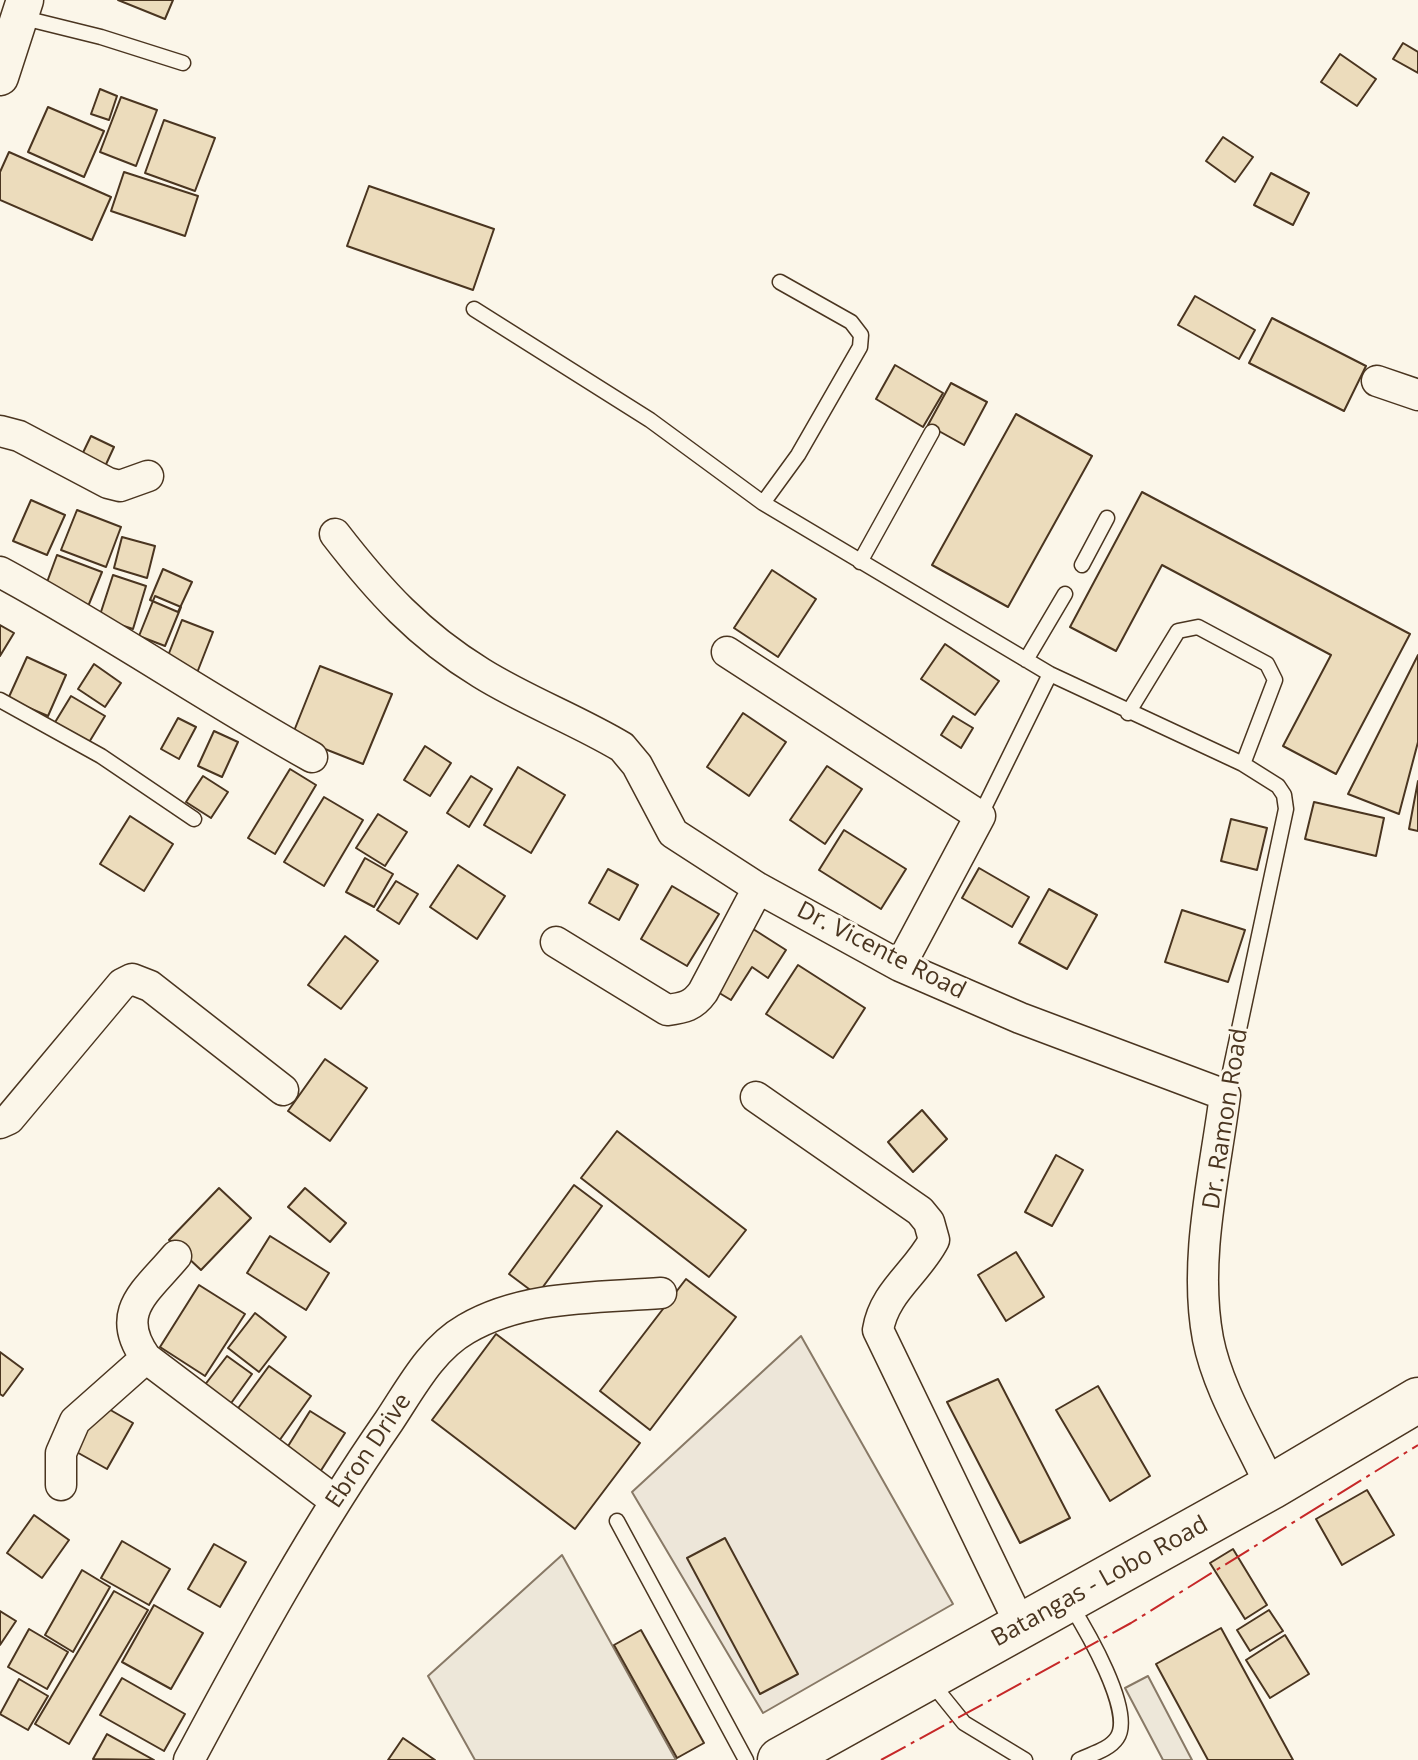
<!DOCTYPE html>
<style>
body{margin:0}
canvas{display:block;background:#fbf6e9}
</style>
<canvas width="1418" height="1760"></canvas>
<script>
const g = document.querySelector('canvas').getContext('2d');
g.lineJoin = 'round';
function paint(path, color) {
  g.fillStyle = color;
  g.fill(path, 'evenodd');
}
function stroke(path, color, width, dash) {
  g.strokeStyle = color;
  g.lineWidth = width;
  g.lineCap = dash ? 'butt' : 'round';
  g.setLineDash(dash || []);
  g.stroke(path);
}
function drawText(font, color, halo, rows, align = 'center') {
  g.font = font + ' "Open Sans",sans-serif';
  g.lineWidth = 6;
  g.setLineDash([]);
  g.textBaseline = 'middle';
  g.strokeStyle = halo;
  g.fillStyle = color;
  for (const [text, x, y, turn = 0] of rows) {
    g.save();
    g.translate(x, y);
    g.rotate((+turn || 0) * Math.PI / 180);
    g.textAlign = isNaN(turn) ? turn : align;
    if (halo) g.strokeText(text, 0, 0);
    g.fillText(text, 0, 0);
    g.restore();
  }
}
const green = new Path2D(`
 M801,1336L953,1604L763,1713L632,1492Z`);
paint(green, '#ede6d9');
stroke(green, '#887966', 2);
const parking = new Path2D(`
 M562,1555L676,1760H475L428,1676Z
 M1148,1676L1192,1760H1163L1125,1688Z`);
paint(parking, '#ede7d9');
stroke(parking, '#887966', 2);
const building = new Path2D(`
 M118,0H173L165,19Z
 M1403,43L1418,52V73L1393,59Z
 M1340,54L1376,79L1357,106L1321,82Z
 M100,89L117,96L109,120L91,114Z
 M121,97L157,110L136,166L100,152Z
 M48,107L104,131L84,177L28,152Z
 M164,120L215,138L195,191L145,173Z
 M1223,137L1253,157L1235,182L1206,161Z
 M9,152L111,197L92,240L0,200V172Z
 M124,172L198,196L185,236L111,211Z
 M1271,173L1309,193L1293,225L1254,205Z
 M369,186L494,229L473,290L347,246Z
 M1195,296L1255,330L1239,359L1178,325Z
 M1272,318L1366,366L1344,411L1249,363Z
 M895,365L943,393L923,427L876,399Z
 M951,383L987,402L964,445L928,425Z
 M1016,414L1092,456L1008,607L932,565Z
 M91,436L114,447L102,473L78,463Z
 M1142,492L1410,634L1336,774L1283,746L1331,655L1162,565L1116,651L1070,627Z
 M31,500L65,515L47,555L13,541Z
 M77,510L121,527L106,567L61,550Z
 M122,537L155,546L147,578L114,568Z
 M57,555L102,572L87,609L43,593Z
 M163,569L192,582L178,612L150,600Z
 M772,570L816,599L778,657L734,628Z
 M113,575L146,586L133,629L99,618Z
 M155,596L181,607L165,646L139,636Z
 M182,620L213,632L195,678L164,666Z
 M0,625L14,633L0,656Z
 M945,644L999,681L975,715L921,679Z
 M1418,655V742L1399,814L1348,794Z
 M27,657L66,675L48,716L8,699Z
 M94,664L121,683L105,707L78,689Z
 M320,666L392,694L363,764L292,736Z
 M71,696L105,716L88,744L54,724Z
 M743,713L786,742L749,796L707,767Z
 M953,716L973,728L961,748L941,735Z
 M178,718L196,727L179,759L161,749Z
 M214,731L238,742L222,777L198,766Z
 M425,746L451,763L430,796L404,780Z
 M827,766L862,789L825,844L790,820Z
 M518,767L565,795L531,853L484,825Z
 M290,769L316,785L275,854L248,838Z
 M203,776L228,792L211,818L186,802Z
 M471,776L492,789L469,827L447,813Z
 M1418,781V831L1409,829Z
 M324,797L363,820L324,886L284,862Z
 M1314,802L1384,818L1376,856L1305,839Z
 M378,814L407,832L385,866L356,848Z
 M130,816L173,844L144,891L100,864Z
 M1231,819L1267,828L1257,870L1221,861Z
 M844,830L906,869L881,909L819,870Z
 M365,858L393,874L374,907L346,892Z
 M458,865L505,896L477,939L430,907Z
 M979,868L1029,897L1012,927L962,898Z
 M608,869L638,885L619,920L589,903Z
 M396,881L418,894L399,924L377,910Z
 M672,886L719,914L687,966L641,939Z
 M1049,889L1097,915L1067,969L1019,943Z
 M1182,910L1245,930L1228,982L1165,962Z
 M750,927L786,950L768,978L752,967L731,1000L711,988Z
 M345,936L378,961L341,1009L308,985Z
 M798,965L865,1008L833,1058L766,1014Z
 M325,1059L367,1088L330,1141L288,1111Z
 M922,1110L947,1139L913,1172L888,1142Z
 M617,1131L746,1230L709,1277L581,1178Z
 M1056,1155L1083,1170L1052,1226L1025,1212Z
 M574,1185L602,1206L537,1295L509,1274Z
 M219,1188L251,1218L201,1270L169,1240Z
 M305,1188L346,1223L330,1242L288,1207Z
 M270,1236L329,1273L306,1310L247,1273Z
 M1016,1252L1044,1297L1006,1321L978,1275Z
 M686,1279L736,1317L650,1430L600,1391Z
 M199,1285L245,1314L205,1376L160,1347Z
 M255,1313L286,1337L259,1372L228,1348Z
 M496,1334L640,1443L575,1529L432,1420Z
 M0,1352L23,1369L3,1396L0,1394Z
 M227,1356L252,1374L229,1406L204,1386Z
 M269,1366L311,1396L279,1441L236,1411Z
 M998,1379L1070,1518L1020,1543L947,1402Z
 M1098,1386L1150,1476L1110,1501L1056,1410Z
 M100,1404L133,1423L107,1469L73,1450Z
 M310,1411L345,1433L320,1472L285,1451Z
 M1367,1490L1394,1535L1342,1565L1316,1519Z
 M34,1515L69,1540L42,1578L7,1553Z
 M725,1538L798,1674L760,1694L687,1558Z
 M122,1541L170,1569L149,1605L101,1578Z
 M214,1544L246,1562L220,1607L188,1589Z
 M1233,1549L1267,1605L1245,1619L1210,1563Z
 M82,1570L110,1587L73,1652L45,1635Z
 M114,1591L148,1610L69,1744L35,1724Z
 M154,1605L203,1633L171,1689L122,1662Z
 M1269,1610L1283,1631L1250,1651L1237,1630Z
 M0,1611L16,1621L0,1645Z
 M1221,1628L1293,1760H1208L1156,1664Z
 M29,1629L68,1652L47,1689L8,1667Z
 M641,1630L704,1743L677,1758L614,1645Z
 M1285,1635L1309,1674L1270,1698L1246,1660Z
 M122,1678L185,1714L164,1751L100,1715Z
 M19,1679L48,1696L28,1730L0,1714Z
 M107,1734L154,1760L93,1759Z
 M403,1738L435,1760H388Z`);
paint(building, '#ecdcbc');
stroke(building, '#4a3520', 2);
const service = new Path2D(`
 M20,17L101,37L183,63
 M780,282L851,322L861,335L860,347L798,455L763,503L1050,674L1243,764L1278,786L1284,795L1286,809L1225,1095
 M474,309L650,420L763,503
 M860,562L932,432
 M1082,565L1107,518
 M1026,660L1065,594
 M0,700L101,756L194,819
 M1128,713L1178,631L1198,627L1267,664L1275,680L1243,764
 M980,816L1050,674
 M617,1521L746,1760
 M1070,1604C1085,1628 1135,1712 1117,1738C1109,1750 1091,1754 1079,1760
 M930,1681L964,1723L1025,1760`);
const minor = new Path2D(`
 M1377,381L1418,395
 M0,431L19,436L108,483L120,486L148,476
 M335,534C379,591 419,635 481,673C526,701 577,720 622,747L637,765L673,833L758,888L900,966L1020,1018L1225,1095C1215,1173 1193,1260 1208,1339C1218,1390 1250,1440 1271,1487
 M0,572C106,629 206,698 312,757
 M727,652L980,816L900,966
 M556,942L667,1010C684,1008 693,1006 703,992L758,888
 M756,1097L920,1211L929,1222L934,1240C917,1273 884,1292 878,1330L1021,1626
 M0,1123L9,1119L122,984L132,979L150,986L283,1090
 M176,1256C146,1292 113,1312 146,1358L334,1500
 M61,1485V1453L75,1421L146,1358
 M189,1760C251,1644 314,1529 389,1421C411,1388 431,1349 466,1329C524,1295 596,1298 661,1293`);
const tertiary = new Path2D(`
 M0,77L25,0`);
const primary = new Path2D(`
 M780,1760L1271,1487L1418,1400`);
stroke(service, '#4a3520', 17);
stroke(minor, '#4a3520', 33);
stroke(tertiary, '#4a3520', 39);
stroke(primary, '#4a3520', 47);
stroke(service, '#fbf6e9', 14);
stroke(minor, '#fbf6e9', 30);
stroke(tertiary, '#fbf6e9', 36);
stroke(primary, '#fbf6e9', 44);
stroke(new Path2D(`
 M881,1760L1131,1623L1418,1445`), '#c62828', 2, [28, 6, 4, 6]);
drawText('24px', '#4a3520', '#fbf6e9', [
 ["Dr. Vicente Road",881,951,27],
 ["Dr. Ramon Road",1226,1119,-81],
 ["Ebron Drive",369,1451,-56],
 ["Batangas - Lobo Road",1100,1582,-29]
]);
</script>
